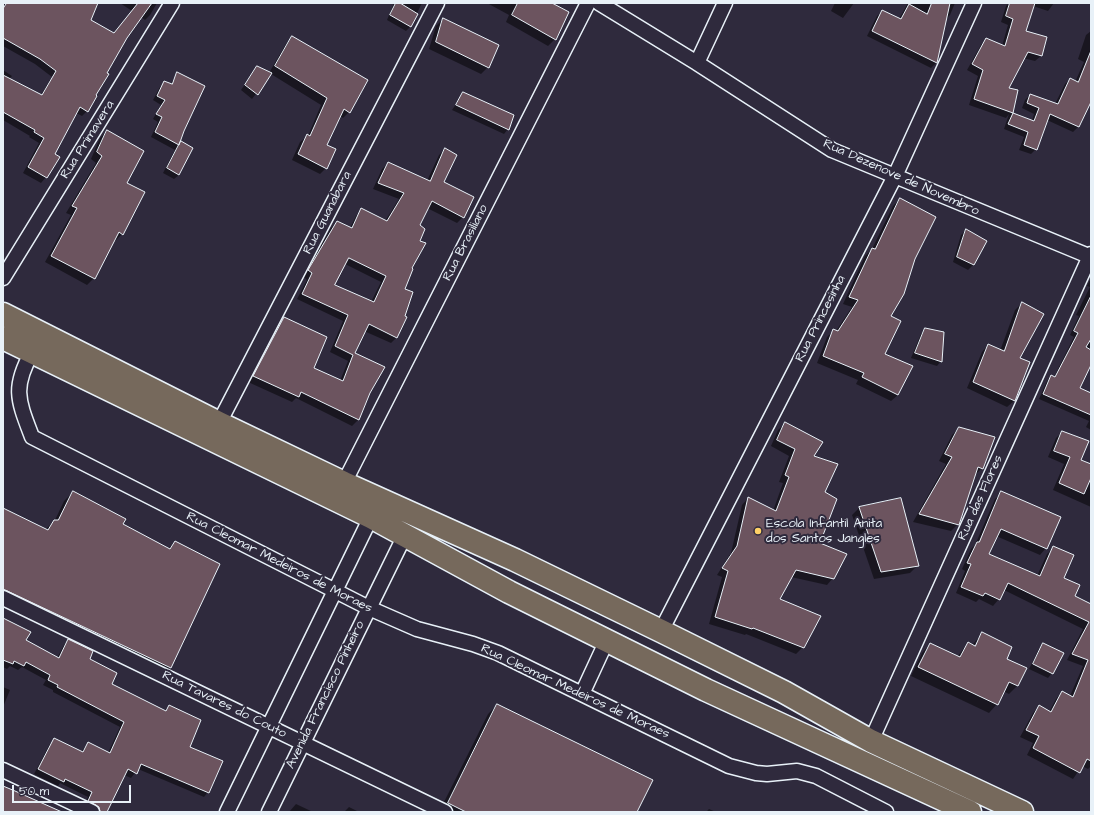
<!DOCTYPE html>
<style>
body{margin:0}
#map{position:relative;width:1094px;height:815px;overflow:hidden;background:#2f2a3d;font-family:"Architects Daughter",sans-serif}
canvas{display:block}
.frame{position:absolute;inset:0;border:4px solid #e8f1f8;pointer-events:none}
.scale{position:absolute;left:12px;top:785px;width:119px;height:18px;box-sizing:border-box;border:2px solid #e8f1f8;border-top:0;padding-left:5px;font-size:12px;line-height:14px;white-space:nowrap;color:#e8f1f8;-webkit-text-stroke:3px #2f2a3d;paint-order:stroke}
</style>
<div id="map">
<canvas width="1094" height="815"></canvas>
<div class="frame"></div>
<div class="scale">50 m</div>
</div>
<script>
const g = document.querySelector('canvas').getContext('2d');
g.lineJoin = 'round';
function paint(path, color) {
  g.fillStyle = color;
  g.fill(path, 'evenodd');
}
function stroke(path, color, width, dash) {
  g.strokeStyle = color;
  g.lineWidth = width;
  g.lineCap = dash ? 'butt' : 'round';
  g.setLineDash(dash || []);
  g.stroke(path);
}
function drawText(font, color, halo, rows, align = 'center') {
  g.font = font + ' "Architects Daughter",sans-serif';
  g.lineWidth = 4;
  g.setLineDash([]);
  g.textBaseline = 'middle';
  g.strokeStyle = halo;
  g.fillStyle = color;
  for (const [text, x, y, turn = 0] of rows) {
    g.save();
    g.translate(x, y);
    g.rotate((+turn || 0) * Math.PI / 180);
    g.textAlign = isNaN(turn) ? turn : align;
    if (halo) g.strokeText(text, 0, 0);
    g.fillText(text, 0, 0);
    g.restore();
  }
}
paint(new Path2D(`
 M18,3H97L89,20L113,34L132,11L120,3H157L150,15L145,20L141,17L126,38L87,111L82,116L76,113L54,155L46,177L41,183L23,173L39,143L29,137L30,136L3,120V70L12,76L9,79L41,95L52,77L35,64L3,46V9Z
 M394,3H422L410,27L406,31L387,20Z
 M487,3H550L555,39L548,46L506,22L509,15Z
 M835,3H854L843,18L831,11Z
 M908,3H955L950,15L945,20L936,63L931,68L867,36L877,16L882,11L899,19Z
 M1009,3H1054L1048,11L1033,6L1025,32L1041,56L1035,61L1023,58L1008,88L1017,91L1011,113L1032,121L1034,114L1022,108L1025,100L1030,95L1055,104L1065,84L1070,79L1075,82L1084,62L1078,59L1086,35L1091,31V99L1079,126L1073,132L1047,120L1036,149L1031,154L1019,150L1024,137L1004,129L1009,114L1006,118L969,105L978,76L967,70L981,45L986,39L1002,46L1008,25L1001,22L1006,6Z
 M443,19L488,67L481,74L429,49L436,26Z
 M292,38L349,112L343,118L340,116L326,145V168L320,174L292,160L300,142L308,136L321,105L271,74L252,99L241,90L257,67L269,73L286,44Z
 M178,73L183,131L177,146L181,142L179,175L174,179L163,173L175,150L151,137L158,122L153,119L161,105L153,100L160,87L165,83L170,85Z
 M463,94L508,129L504,134L452,110Z
 M107,131L125,183L122,234L115,241L114,240L94,278L87,285L45,262L71,215L66,213L96,163L91,159L100,138Z
 M445,149L443,183L472,198L463,217L457,223L427,208L418,226L410,269L404,289L397,337L391,343L364,331L353,353L369,392L358,420L352,426L296,398L292,402L248,382L278,324L284,318L312,368L340,381L348,361L330,352L343,321L297,299L307,280L303,276L331,228L337,222L350,228L356,216L362,210L385,221L399,199L373,189L382,169L388,163L427,181L439,155ZM345,264L381,282L371,302L334,285Z
 M900,199L914,259L890,316L884,354L898,395L891,401L856,384L858,380L817,363L827,337L834,330L836,331L852,307L843,304L865,256L872,249L893,206Z
 M966,230L986,242L973,265L968,270L953,262L961,235Z
 M1091,278V363L1078,388L1091,394V430L1086,427L1089,421L1039,399L1047,381L1051,376L1054,377L1074,337L1070,335L1079,316L1076,315L1090,287L1087,286Z
 M1022,303L1019,358L1029,363L1014,401L1007,407L967,388L982,352L988,345L1000,351L1015,310Z
 M926,330L941,361L937,366L911,358L921,334Z
 M785,424L813,456L824,493L819,544L833,578L827,585L791,577L779,599L803,647L796,654L746,634L745,635L709,624L722,577L717,575L731,553L742,505L748,498L773,511L783,483L779,482L789,456L771,446L778,430Z
 M959,428L982,468L975,475L958,524L951,531L913,522L946,464L939,461L952,435Z
 M1062,432L1080,460L1091,465V507L1053,490L1064,464L1048,457L1056,438Z
 M73,492L121,525L168,549L175,542L170,667L161,676L3,602V509L45,530L55,520L64,501Z
 M1002,493L1046,548L1040,555L996,536L987,555L1037,576L1047,554L1054,547L1063,579L1074,596L1091,605V766L1088,769L1082,766L1073,779L1027,755L1033,743L1020,737L1033,713L1039,706L1049,712L1056,699L1062,692L1070,696L1083,666L1067,660L1083,629L1004,590L999,599L993,606L979,599L976,602L956,593L965,571L962,569L971,549L975,545L995,499Z
 M900,500L917,566L910,573L874,579L852,515L859,508Z
 M3,620L25,640L57,658L64,645L68,640L111,684L164,711L169,706L208,792L204,797L138,769L131,778L124,775L105,812H97L84,805L88,797L60,783L58,786L34,774L50,744L55,739L81,752L88,743L108,753L120,727L53,692V690L43,685L46,680L22,667L18,670L10,666L7,669L3,667Z
 M982,634L1005,659L1025,669L1017,686L1009,694L1003,691L997,704L989,713L911,676L922,653L930,644L957,657L968,643L972,645ZM976,642H978L972,650Z
 M1044,644L1052,673L1048,678L1029,669L1039,649Z
 M3,687L10,690L3,707Z
 M497,705L635,812H439L488,714Z
 M296,804L313,812H289Z
 M349,807L359,812H344Z
 M709,809L716,812H706Z`), '#0007');
const building = new Path2D(`
 M7,3H98L91,20L114,33L138,3H152L127,38L107,73L109,74L96,95L97,96L88,112L80,107L55,154L60,157L47,178L28,167L44,138L34,132L35,130L3,112V75L42,95L56,71L40,59L3,38V9Z
 M396,3H400L418,14L411,27L390,15Z
 M518,3H552L569,12L556,40L512,15Z
 M932,3H950L937,63L872,31L882,10L901,19L909,4L927,14Z
 M1010,3H1035L1026,31L1047,37L1042,56L1028,52L1009,88L1018,90L1013,113L974,99L983,70L972,64L986,38L1005,46L1013,19L1006,16Z
 M443,18L499,45L489,68L436,42Z
 M292,36L368,80L350,113L344,109L327,145L336,149L327,169L298,154L307,134L310,136L327,98L275,66Z
 M1091,51V102L1079,127L1050,114L1037,150L1024,145L1028,132L1008,124L1013,113L1034,121L1039,108L1027,103L1030,94L1058,104L1070,78L1078,82Z
 M257,66L272,73L258,95L245,85Z
 M177,72L205,86L184,131L179,145L155,132L162,117L156,114L165,100L157,96L164,81L172,84Z
 M463,92L514,115L509,130L456,105Z
 M107,130L144,151L127,183L145,192L123,235L119,232L95,279L51,256L77,208L72,206L102,156L97,152Z
 M181,141L193,148L179,175L167,168Z
 M445,148L457,155L444,182L474,197L464,218L432,201L420,225L425,229L420,241L426,243L412,268L413,269L405,289L413,292L405,316L407,317L397,338L369,324L355,353L385,367L370,393L359,420L301,392L299,397L253,376L284,317L327,337L314,368L343,381L353,355L335,346L348,315L302,294L312,273L308,270L337,221L352,228L361,208L387,221L404,193L378,183L388,162L430,181ZM349,258L386,276L374,302L335,285Z
 M900,198L936,217L915,259L904,294L891,316L901,321L885,354L913,366L898,395L862,377L864,373L823,356L833,329L838,331L858,300L849,297L872,248L875,249Z
 M966,229L987,241L974,265L957,257Z
 M1091,296V339L1086,347L1091,350V365L1080,388L1091,393V415L1043,394L1051,375L1055,377L1078,333L1074,331Z
 M1022,302L1044,314L1020,358L1030,362L1015,401L973,382L988,344L1004,351Z
 M925,328L944,332L942,362L915,353Z
 M785,422L823,442L814,456L838,464L825,492L837,499L820,543L847,554L834,579L796,570L780,599L821,616L804,648L753,628L752,629L715,617L728,571L722,568L737,546L748,497L776,511L789,477L785,475L795,449L777,440Z
 M959,427L995,437L983,469L978,467L959,525L919,514L952,457L945,454Z
 M1062,431L1089,441L1081,460L1091,464V478L1084,494L1059,483L1070,457L1054,451Z
 M73,491L126,519L123,524L170,549L175,541L220,564L171,668L3,589V508L48,530L54,520H58Z
 M1001,491L1061,517L1047,549L1001,529L989,554L1040,576L1053,546L1074,555L1064,578L1080,585L1075,596L1091,604V761L1087,759L1080,773L1033,748L1039,736L1026,730L1039,705L1051,712L1062,691L1073,697L1088,660L1072,654L1089,622L1008,583L1000,600L985,593L983,596L961,587L971,564L967,563L977,542H979Z
 M901,498L919,566L881,572L859,507Z
 M3,618L31,632L26,640L59,658L68,639L93,651L90,659L117,673L112,684L166,711L169,705L201,720L190,747L223,761L209,793L141,764L137,774L128,769L107,812H100L99,807L88,801L92,792L65,779L64,782L38,769L54,738L83,752L88,742L110,753L124,722L57,687L58,685L48,680L50,675L26,662L24,666L14,661L13,664L3,660Z
 M982,632L1012,647L1007,659L1027,668L1018,686L1009,682L998,705L918,667L930,643L960,657L968,642L975,646Z
 M1043,643L1064,653L1053,674L1033,664Z
 M497,704L653,780L637,812H466L448,803Z
 M3,786L15,791L62,812H3Z`);
paint(building, '#6c545f');
stroke(building, '#e8f1f8', 1);
const street = new Path2D(`
 M599,3L697,63L832,150L1091,257
 M697,63L725,3
 M3,278L172,3
 M32,352C12,388 18,400 32,437L369,608L417,629L473,644L498,653L729,766L756,773L767,774L797,771L816,776L886,812
 M219,423L437,3
 M344,483L588,3
 M3,598L445,812
 M661,631L895,176L974,3
 M582,694L607,640
 M871,741L1091,254
 M3,770L92,812
 M227,812L371,517
 M269,812L405,535`);
const highway = new Path2D(`
 M3,314L219,423L344,483L515,560L661,631L784,692L871,741L1022,812
 M3,338L371,517L509,592L706,690L970,812`);
stroke(street, '#e8f1f8', 17);
stroke(highway, '#e8f1f8', 25);
stroke(street, '#2f2a3d', 14);
stroke(highway, '#76695c', 22);
for (const [x, y, r, color] of [
 [758,531,4,"#ffd166"]
]) {
  const dot = new Path2D();
  dot.arc(x, y, r, 0, 2 * Math.PI);
  g.fillStyle = color;
  g.fill(dot);
  stroke(dot, '#2f2a3d', 1.5);
}
drawText('13px', '#e8f1f8', '#2f2a3d', [
 ["Rua Primavera",88,140,-58],
 ["Rua Dezenove de Novembro",901,178,24],
 ["Rua Guanabara",328,213,-63],
 ["Rua Brasiliano",466,243,-63],
 ["Rua Princesinha",821,319,-63],
 ["Rua das Flores",981,498,-66],
 ["Rua Cleomar Medeiros de Moraes",279,563,27],
 ["Rua Cleomar Medeiros de Moraes",575,692,25],
 ["Avenida Francisco Pinheiro",326,695,-64],
 ["Rua Tavares do Couto",224,705,26]
]);
drawText('13px', '#e8f1f8', '#2f2a3d', [
 ["Escola Infantil Anita",766,524],
 ["dos Santos Jangles",766,539]
], 'left');
</script>
